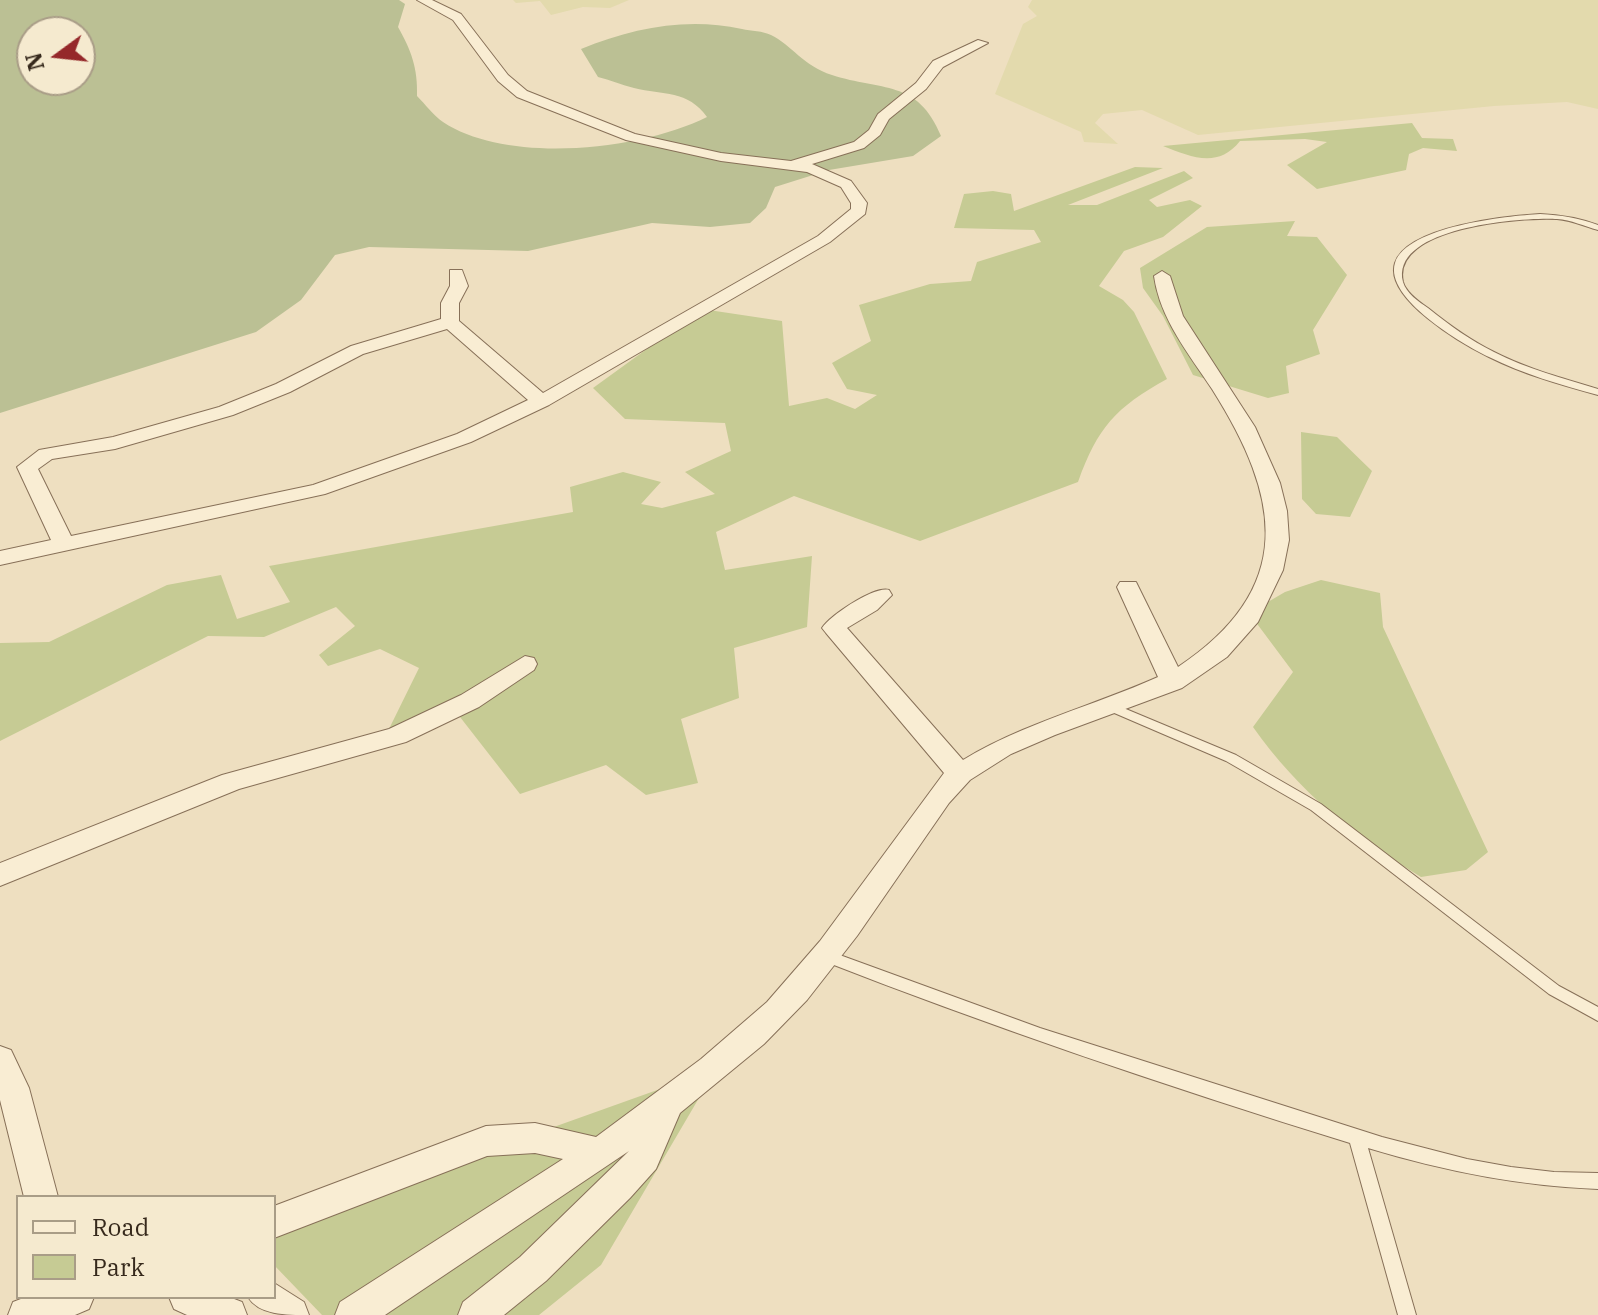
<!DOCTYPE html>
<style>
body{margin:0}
#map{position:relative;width:1598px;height:1315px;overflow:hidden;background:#eedfc0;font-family:"IBM Plex Serif",serif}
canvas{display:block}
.legend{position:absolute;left:16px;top:1195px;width:260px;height:104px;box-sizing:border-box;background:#f5eacf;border:2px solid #a99d87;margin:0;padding:10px 14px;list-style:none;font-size:24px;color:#36291c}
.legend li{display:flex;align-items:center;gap:16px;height:40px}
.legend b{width:40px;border:2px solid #a99d87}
.north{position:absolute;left:16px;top:16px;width:80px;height:80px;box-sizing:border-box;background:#f5eacf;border:2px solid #a99d87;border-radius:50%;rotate:255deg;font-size:22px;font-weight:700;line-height:32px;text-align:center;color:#36291c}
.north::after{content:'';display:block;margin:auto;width:28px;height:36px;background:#95282a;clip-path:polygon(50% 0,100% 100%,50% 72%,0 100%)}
</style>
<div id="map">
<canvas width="1598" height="1315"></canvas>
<ul class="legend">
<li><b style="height:10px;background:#f9edd3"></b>Road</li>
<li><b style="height:22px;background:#c6cb94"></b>Park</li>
</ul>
<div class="north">N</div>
</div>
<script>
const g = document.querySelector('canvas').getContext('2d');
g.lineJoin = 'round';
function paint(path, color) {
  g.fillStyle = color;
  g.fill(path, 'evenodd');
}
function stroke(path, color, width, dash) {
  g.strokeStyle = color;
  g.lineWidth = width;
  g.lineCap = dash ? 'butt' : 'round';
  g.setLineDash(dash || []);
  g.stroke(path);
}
paint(new Path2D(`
 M513,0H629L610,8L583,7L551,15L540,1L516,3Z
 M1032,0H1598V109L1567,102L1494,106L1198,135L1142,110L1103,114L1095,123L1118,144L1084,142L1081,132L995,94L1023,24L1037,16L1028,7Z`), '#e3daad');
paint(new Path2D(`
 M1412,123L1422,138L1453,139L1457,151L1423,148L1409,154L1406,170L1317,189L1287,165L1327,142L1305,139L1240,141C1218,169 1191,157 1163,146Z
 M1135,167L1163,168L1068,205H1097L1184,171L1193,178L1149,200L1157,207L1190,200L1202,206L1163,237L1124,251L1099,286L1123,300L1134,312L1167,379C1115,408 1098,427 1078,482L920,541L794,496L716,532L725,570L812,556L807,627L734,648L739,698L681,719L698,783L646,795L606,765L520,794L453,708L388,731L419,668L380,649L328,666L319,655L355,626L336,607L264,637L208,636L0,741V643L49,642L167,585L221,575L237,619L290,602L269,566L573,512L570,487L623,472L661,482L641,504L662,508L715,494L685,472L731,451L725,423L625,419L593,388L702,309L782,321L789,406L827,398L855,409L877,395L847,389L832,363L871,341L859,305L930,284L971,281L977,262L1041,242L1034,230L954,228L964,194L993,191L1011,194L1014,211Z
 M1295,221L1287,236L1317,237L1347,275L1313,330L1320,354L1286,366L1289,393L1268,398L1193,375L1163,316L1143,288L1140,268L1207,227Z
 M1301,432L1337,437L1372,471L1350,517L1316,514L1302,499Z
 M1321,580L1380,593L1383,627L1488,852L1466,870L1421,877C1354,836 1299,792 1253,727L1293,672L1249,613L1285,592Z
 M716,1069L601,1265L539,1315H322L274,1265V1227Z`), '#c6cb94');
paint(new Path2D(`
 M0,0H399L405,4L398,27C411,50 418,68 417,96C425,104 434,116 443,122C508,165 641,150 707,117C688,90 663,95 634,88C622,85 610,80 598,77L581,49C633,28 686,17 742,29C751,31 763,31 771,35C792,45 803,66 832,75C881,91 918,79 941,136L913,156L829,170L775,187L766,208L750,223L710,227L652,223L528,251L369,247L335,255L301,300L256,332L0,413ZM32,32H80V80H32Z`), '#bbc094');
const lane = new Path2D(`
 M1540,214C1561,215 1579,218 1598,225V230C1584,226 1571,220 1557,219C1522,217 1390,227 1403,282C1406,293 1419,302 1428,308C1449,325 1470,340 1494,352C1527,369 1563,378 1598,389V395C1561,385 1523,374 1489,357C1462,344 1384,298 1395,263C1407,226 1507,216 1540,214Z
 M1109,702L1236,755L1321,804L1559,986L1598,1007V1021L1549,994L1311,810L1226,761L1105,709L1103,706L1105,703Z
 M826,950L1040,1028L1382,1137L1467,1159L1511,1167L1554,1172L1598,1173V1189C1519,1186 1444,1171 1368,1148L1416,1315H1398L1350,1143C1172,1088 995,1028 821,960L819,956L821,952Z`);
const street = new Path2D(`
 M417,0H432L461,14L508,75L527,91L635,134L721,153L791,161L854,142L869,130L878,114L916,83L933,61L978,40L988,43L943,67L926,89L889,119L880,135L864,148L812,164L851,181L867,203L865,214L830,242L549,405L471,442L325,494L0,565V551L51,540L17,467L39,450L113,437L219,407L276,384L351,346L441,319V303L450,286V270H462L468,286L459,303V321L543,393L818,236L851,209V203L841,187L807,172L721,161L626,140L517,97L498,81L453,20ZM447,329L528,400L457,434L313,485L71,536L38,469L52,459L115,449L233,415L290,392L363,354Z
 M1162,271L1170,276L1183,316L1255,427L1280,483L1287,511L1289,540L1283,570L1258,622L1227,657L1182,688L1055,735L1011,754L970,780L949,803L857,936L807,1000L764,1044L680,1113L656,1169L630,1198L546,1281L504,1315H458L463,1302L520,1257L629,1151L385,1315H335L340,1302L563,1159L535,1153L487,1156L274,1238V1206L486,1126L535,1123L596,1137L701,1059L767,1002L820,941L944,773L826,633L822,628C831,615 874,586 889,590L892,595L877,610L847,628L963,760C1024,723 1093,706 1158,677L1117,587L1120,582H1136L1178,667C1297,588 1281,498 1212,389C1189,354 1160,319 1154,276Z
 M525,656L534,658L537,664L534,670L479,707L406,742L239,789L0,886V863L222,775L389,729L461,695Z
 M0,1046L11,1050L29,1088L58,1197H24L0,1100Z
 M274,1283L304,1302L309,1315C285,1315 259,1315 248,1297H274Z
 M26,1297H94L89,1309L75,1315H8L13,1302Z
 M169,1297H229L242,1302L247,1315H187L174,1309Z`);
stroke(lane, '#877058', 2);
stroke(street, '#877058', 2);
paint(lane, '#f9edd3');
paint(street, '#f9edd3');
</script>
